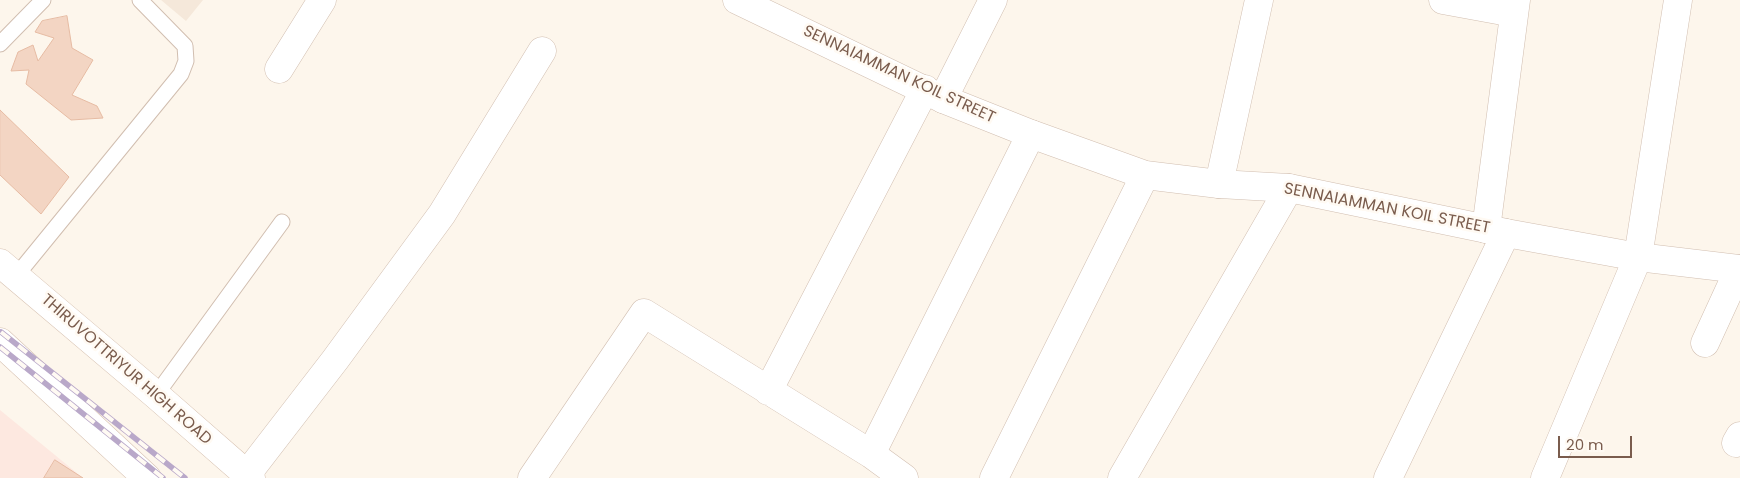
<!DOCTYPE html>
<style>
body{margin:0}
#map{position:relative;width:1740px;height:478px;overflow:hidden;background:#fdf6ec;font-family:Poppins,sans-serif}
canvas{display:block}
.scale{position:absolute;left:1558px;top:436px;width:74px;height:22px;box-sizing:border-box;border:2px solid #7a5c4d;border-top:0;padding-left:6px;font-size:15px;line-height:18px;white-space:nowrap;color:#7a5c4d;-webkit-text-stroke:4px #fffaf3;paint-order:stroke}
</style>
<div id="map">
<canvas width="1740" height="478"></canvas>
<div class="scale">20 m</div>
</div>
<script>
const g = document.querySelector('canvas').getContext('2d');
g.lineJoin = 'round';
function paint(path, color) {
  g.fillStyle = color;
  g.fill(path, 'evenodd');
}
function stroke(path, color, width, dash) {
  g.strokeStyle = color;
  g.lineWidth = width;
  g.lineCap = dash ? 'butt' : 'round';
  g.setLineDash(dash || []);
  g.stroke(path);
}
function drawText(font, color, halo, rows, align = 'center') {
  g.font = font + ' Poppins,sans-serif';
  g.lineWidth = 5;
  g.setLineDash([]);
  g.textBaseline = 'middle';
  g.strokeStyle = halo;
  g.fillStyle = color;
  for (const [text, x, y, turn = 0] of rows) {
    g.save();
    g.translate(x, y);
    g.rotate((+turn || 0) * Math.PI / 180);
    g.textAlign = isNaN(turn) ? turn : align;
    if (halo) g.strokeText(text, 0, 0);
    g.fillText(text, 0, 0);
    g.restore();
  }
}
paint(new Path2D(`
 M161,0H203L186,21Z`), '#f5e8da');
paint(new Path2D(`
 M0,410L83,478H0Z`), '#fde8e0');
const building = new Path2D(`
 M67,16L72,48L93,60L72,95L97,106L103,118L71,120L26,84L29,70L11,71L18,52L33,45L38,61L54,38L35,32L42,21Z
 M0,110L69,177L41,214L0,175Z
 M55,460L83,478H44Z`);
paint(building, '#f3d5c3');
stroke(building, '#e6bba3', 1);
const service = new Path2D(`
 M0,44L43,0
 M16,276L181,74L186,61L185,46L140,0
 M156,395L282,222`);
const minor = new Path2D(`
 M1443,0L1514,13
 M279,69L322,0
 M943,99L993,0
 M1219,184L1259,0
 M1486,229L1516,0
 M1705,343L1739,269
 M768,391L925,89
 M1736,443L1740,436
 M871,454L1031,134
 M247,474L335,360L442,214L542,51
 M532,478L644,313L871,454L904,478
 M994,478L1145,175
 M1122,478L1289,188
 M1388,478L1506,233
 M1545,478L1638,257L1678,0`);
const tertiary = new Path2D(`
 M737,0L943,99L1031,134L1145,175L1219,184L1289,188L1506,233L1638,257L1740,269`);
const secondary = new Path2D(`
 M0,263L156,395L251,478
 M0,342L147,478`);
stroke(service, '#d1beb0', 17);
stroke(minor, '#d1beb0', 29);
stroke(tertiary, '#d1beb0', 29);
stroke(secondary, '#d6c0b0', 29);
stroke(service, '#fff', 15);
stroke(minor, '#fff', 28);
stroke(tertiary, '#fff', 28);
stroke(secondary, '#fff', 28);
const rail = new Path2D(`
 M1,332L185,478
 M0,347L163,478`);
stroke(rail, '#b9a8c9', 5.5);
stroke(rail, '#fffaf3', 4, [11]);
drawText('16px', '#7a5c4d', '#fffaf3', [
 ["SENNAIAMMAN KOIL STREET",899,75,25],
 ["SENNAIAMMAN KOIL STREET",1387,209,11],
 ["THIRUVOTTRIYUR HIGH ROAD",126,370,41]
]);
</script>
